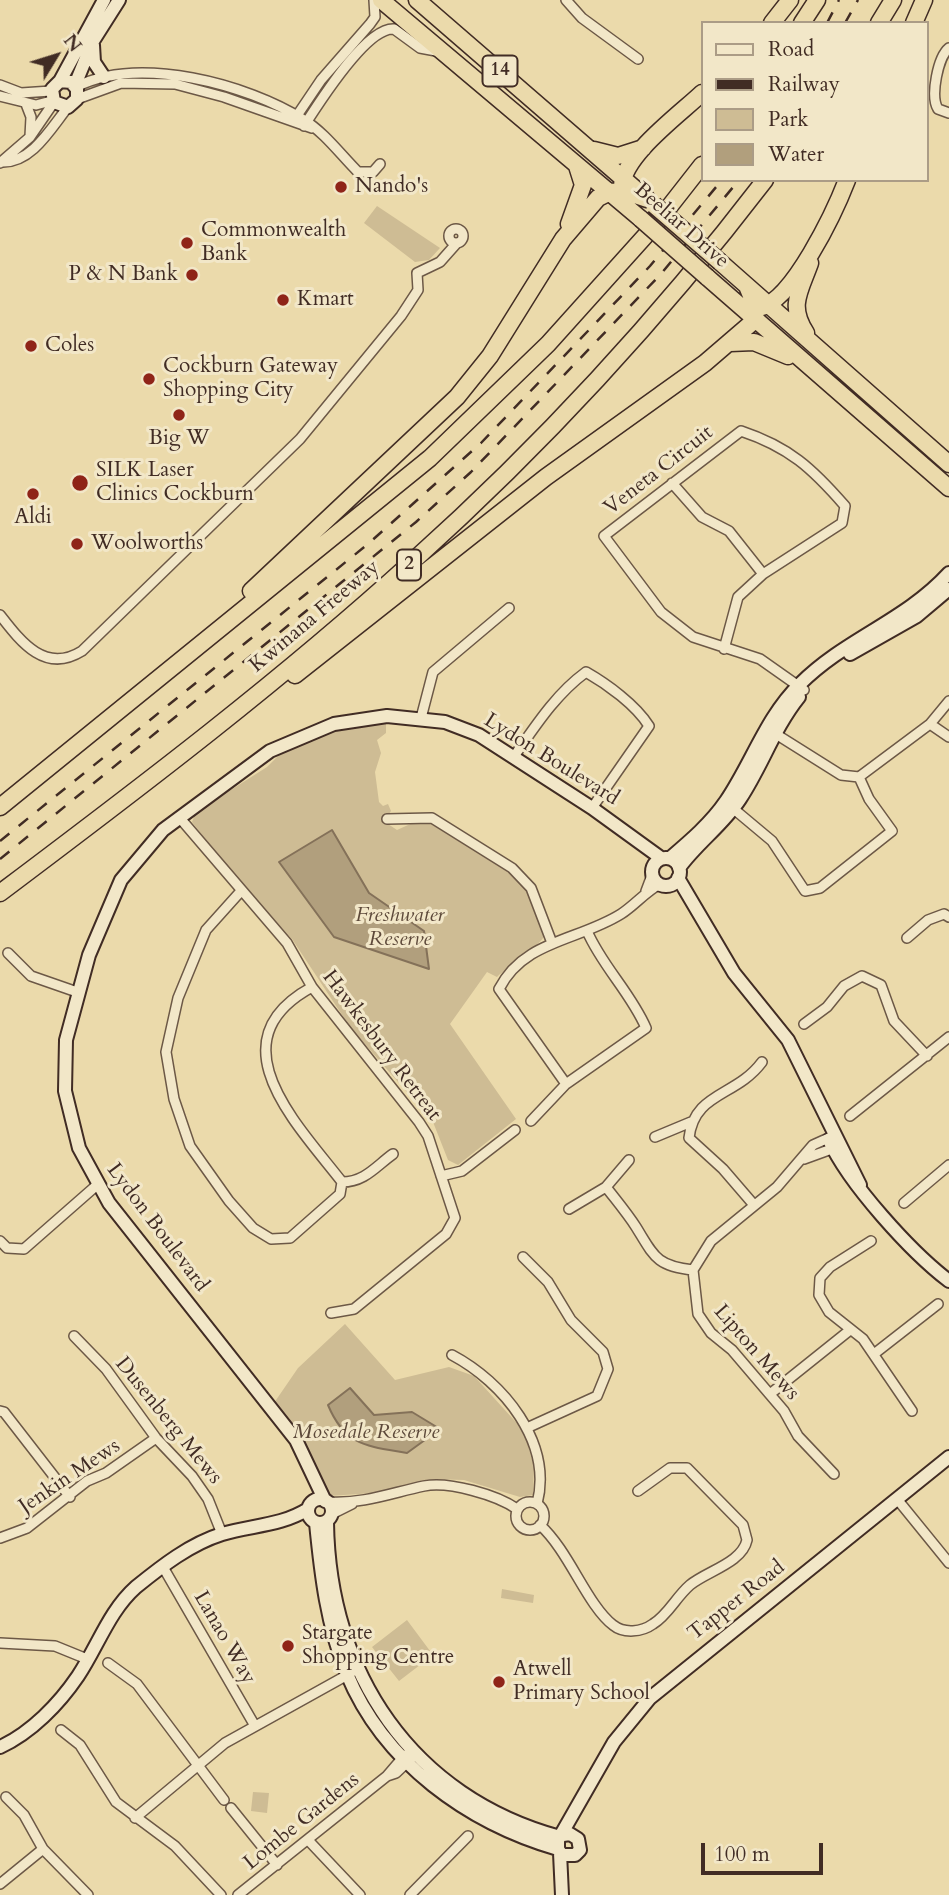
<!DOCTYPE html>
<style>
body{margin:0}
#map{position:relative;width:949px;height:1895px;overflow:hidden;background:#ebdaab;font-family:Cardo,serif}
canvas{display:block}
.legend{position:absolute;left:701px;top:21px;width:228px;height:161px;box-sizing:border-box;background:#f2e7c8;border:2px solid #ab9c86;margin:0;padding:9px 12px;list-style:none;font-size:21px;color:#412c24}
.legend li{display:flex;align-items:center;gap:14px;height:35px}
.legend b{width:35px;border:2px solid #ab9c86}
.north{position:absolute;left:21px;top:21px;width:70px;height:70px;-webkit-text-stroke:5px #f2e7c8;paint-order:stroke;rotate:52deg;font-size:19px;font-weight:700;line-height:28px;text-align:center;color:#412c24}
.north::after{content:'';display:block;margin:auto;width:24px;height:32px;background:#412c24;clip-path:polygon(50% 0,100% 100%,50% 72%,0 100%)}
.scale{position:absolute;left:701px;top:1843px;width:122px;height:32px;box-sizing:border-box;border:4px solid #412c24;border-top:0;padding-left:9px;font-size:21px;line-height:24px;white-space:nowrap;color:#412c24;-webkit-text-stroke:5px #f2e7c8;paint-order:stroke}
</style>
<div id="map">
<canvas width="949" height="1895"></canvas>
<ul class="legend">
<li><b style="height:9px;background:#f2e7c8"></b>Road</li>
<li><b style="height:9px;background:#412c24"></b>Railway</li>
<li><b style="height:19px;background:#cebc94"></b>Park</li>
<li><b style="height:19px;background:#b19f7d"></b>Water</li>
</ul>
<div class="north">N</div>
<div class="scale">100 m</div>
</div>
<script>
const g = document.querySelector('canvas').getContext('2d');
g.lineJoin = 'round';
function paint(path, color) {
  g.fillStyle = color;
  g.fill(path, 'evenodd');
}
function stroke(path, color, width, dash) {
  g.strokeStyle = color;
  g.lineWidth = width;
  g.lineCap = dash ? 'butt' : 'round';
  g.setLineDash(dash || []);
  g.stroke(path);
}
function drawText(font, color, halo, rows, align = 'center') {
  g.font = font + ' Cardo,serif';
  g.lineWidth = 6;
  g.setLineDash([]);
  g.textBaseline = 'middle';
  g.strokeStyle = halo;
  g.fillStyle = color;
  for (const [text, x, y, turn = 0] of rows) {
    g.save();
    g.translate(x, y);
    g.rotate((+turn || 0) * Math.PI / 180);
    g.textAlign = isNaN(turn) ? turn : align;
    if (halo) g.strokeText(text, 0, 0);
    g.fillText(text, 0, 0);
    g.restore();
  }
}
paint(new Path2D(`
 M377,206L440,248L429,260L415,262L364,223Z
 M386,721V733L377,740L381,753L375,772L379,802L383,806L388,804L391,811L386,818L388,824L397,830L417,821L431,822L511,871L529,891L546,933C543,944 508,966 497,977L487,972L450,1024L516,1119L458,1165L448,1160L433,1122L350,1027L292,939L233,875L192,822L196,812L267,767L283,751L326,732Z
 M345,1324L395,1380L449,1367L474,1376L524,1431L534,1467L533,1495L520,1497L464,1480L429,1479L374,1493L329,1496L274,1403L298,1368Z
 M502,1589L534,1595L533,1603L501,1598Z
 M407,1620L433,1655L399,1681L372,1647Z
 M253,1792L269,1793L267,1813L251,1811Z`), '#cebc94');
const water = new Path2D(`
 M332,830L369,893L424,931L429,969L334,937L279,862Z
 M350,1388L374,1415L412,1412L440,1429L407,1453C367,1446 345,1446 328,1405Z`);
paint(water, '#b19f7d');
stroke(water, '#847159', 2);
const street = new Path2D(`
 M566,0L582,18L638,59
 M949,48C938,57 930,96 938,109L949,113
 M0,85L21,93L51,91
 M76,87C139,55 247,84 304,120C324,132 341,155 358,172H373L380,164
 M0,96L36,105L51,101
 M77,99L121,83L175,84L224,97L312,128
 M26,104L31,117L30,136
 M294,120L321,80L370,24L375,17L374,0
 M304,126C319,103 366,27 394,29L420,48L436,51
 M2,162C32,163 51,128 68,107
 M0,163L30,137L54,102
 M449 236a7 7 0 1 1 14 0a7 7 0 1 1-14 0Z
 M672,483L702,517L729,531L763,574
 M0,615C21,642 45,674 82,651L300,439L401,316L418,290L417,273L440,262L456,244
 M724,649L738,597L763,574L842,523L845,506C812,468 789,447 741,431L604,536L661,612L693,637L760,659L804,690
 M421,718L433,672L509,608
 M930,724L949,737
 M515,755C536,725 556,694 586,672C607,684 636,705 649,726L592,808
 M859,777L930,724L949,701
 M729,805L772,841L805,891L820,888L892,831L869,799L859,777L841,775L771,731
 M179,817L287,943L312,987L419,1122L428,1136L455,1218L446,1234L354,1309L331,1313
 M387,819L432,818L512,868L531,888L552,943
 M241,891L206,930L178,998L166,1052L174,1099L190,1146L229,1201L253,1228L271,1239L290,1238L340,1194L342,1182C297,1124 213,1041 312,987
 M646,891L652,875
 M587,931C602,966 631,993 646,1028L566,1084L499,989C524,940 578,941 621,914C635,905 645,892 660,884
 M907,938L928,920L944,914L949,917
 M8,953L31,976L77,992
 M804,1024L827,1007L844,986L862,976L881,985L894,1021L927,1056
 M850,1116L949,1037
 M531,1121L566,1084
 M833,1136L813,1145L777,1187L711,1241L693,1270L698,1314L711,1333L732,1350L784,1411L798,1436L834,1474
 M655,1137L691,1122
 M804,1159L837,1147
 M441,1176L462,1171L515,1130
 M342,1182C365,1182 376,1166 393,1154
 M606,1187C616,1200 627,1213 636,1227C654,1256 656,1266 693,1270
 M904,1203L949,1165
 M754,1205L723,1169L689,1138C694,1092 736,1097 762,1062
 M569,1209L606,1187L629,1160
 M0,1241L7,1248L24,1249L97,1185
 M871,1241L830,1267L820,1278L819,1295L829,1312L863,1339L912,1411
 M523,1257L548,1282L571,1320L603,1352L608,1369L597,1396L529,1427
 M74,1336L106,1369L156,1438L192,1476L208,1499L222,1534
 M874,1354L938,1304
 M452,1355C503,1382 553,1442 537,1504
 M770,1394L850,1330
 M0,1411L4,1412L70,1497
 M897,1499L949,1563
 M329,1502C363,1504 391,1493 424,1486C449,1481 497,1495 517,1509
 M516 1516a14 14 0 1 1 28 0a14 14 0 1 1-28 0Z
 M332,1514L352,1504
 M540,1525C569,1551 587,1605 613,1625C624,1634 642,1632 653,1624C668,1615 676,1597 690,1585C707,1571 742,1563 747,1540L743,1525L687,1468H670L638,1491
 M0,1538L27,1528L87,1481L106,1473L156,1438
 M163,1567L255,1726
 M0,1643L55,1646L87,1659
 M108,1663L137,1684L224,1800
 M61,1730L80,1745L116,1802L175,1846L221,1895
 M387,1776L396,1773L416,1754
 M6,1797L24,1815L43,1849L88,1895
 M231,1808L277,1865
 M135,1818L225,1743L351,1673
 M308,1840L360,1895
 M0,1884L43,1849
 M238,1895L387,1776L405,1755
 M410,1895L468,1836`);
const secondary = new Path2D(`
 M93,45L94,62L104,77
 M60,81L71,82L77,89V99L68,107L54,102L52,89L60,81L104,0
 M75,85L93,41L119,0
 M850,654L917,616L949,589
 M670,858C690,841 711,823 726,801C752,763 766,717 800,684C846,638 904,622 949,573
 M652 872a14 14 0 1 1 28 0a14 14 0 1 1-28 0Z
 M679,868C697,843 723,825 740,799C762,766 774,728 799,697
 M678,878L734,973L788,1040L860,1185
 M829,1140C849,1184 911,1252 949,1281
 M308 1511a12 12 0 1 1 24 0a12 12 0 1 1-24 0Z
 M325,1501L296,1440L109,1203L79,1148L65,1091L66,1040L89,955L121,880L163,830L270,751L334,724L387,716L445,722L479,735L592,808L661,858
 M327,1522C329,1673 412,1797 560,1837
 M316,1523C321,1574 327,1626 347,1674C384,1763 468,1823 558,1849
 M0,1747C31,1733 59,1704 78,1676C98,1646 109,1611 136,1587C162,1566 190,1544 222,1534C252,1525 281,1526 308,1509
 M563,1835L570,1834L578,1839L580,1850L575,1855H562L558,1849V1840L614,1742L650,1698L949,1457
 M560,1853L562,1895`);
const highway = new Path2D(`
 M381,0L641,219
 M417,0L641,194
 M772,23L790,0
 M802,23L817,0
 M879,23L893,0
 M914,23L924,0
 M594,150L618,156L643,148
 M622,187C622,156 680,114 702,93
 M569,224L583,185L577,166
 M720,262L949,464
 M707,277L949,488
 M759,308C793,301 835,211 847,180
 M806,333C788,306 800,291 810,263
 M730,343L754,342L788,356
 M251,591L457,397L490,356L563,239L598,198L610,192L623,191L647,199
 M295,675L546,477L705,363L755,320L756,308L747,286
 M0,807L430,458L548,344L655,225L702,165
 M0,893C141,787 282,680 413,561C541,446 660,317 765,180`);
stroke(street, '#6c5846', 12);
stroke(secondary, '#412c24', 16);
stroke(highway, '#412c24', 19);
stroke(street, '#f2e7c8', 9);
stroke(secondary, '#f2e7c8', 12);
stroke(highway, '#ebdaab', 16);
stroke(new Path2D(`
 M827,23L839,0
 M845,23L858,0
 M0,841L368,544L481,443L650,266L722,180
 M0,859L416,522L471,472L660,275L739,180`), '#412c24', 2.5, [12, 12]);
const highwayBridge = new Path2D(`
 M654,205L720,262
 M641,219L707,277`);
stroke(highwayBridge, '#412c24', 19, []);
stroke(highwayBridge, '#ebdaab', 16);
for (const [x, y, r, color] of [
 [341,187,7,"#8f2418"],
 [187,243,7,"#8f2418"],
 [192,275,7,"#8f2418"],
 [283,300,7,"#8f2418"],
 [31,346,7,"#8f2418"],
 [149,379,7,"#8f2418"],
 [179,415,7,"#8f2418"],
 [80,483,9,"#8f2418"],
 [33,494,7,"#8f2418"],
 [77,544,7,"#8f2418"],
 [288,1646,7,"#8f2418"],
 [499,1682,7,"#8f2418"]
]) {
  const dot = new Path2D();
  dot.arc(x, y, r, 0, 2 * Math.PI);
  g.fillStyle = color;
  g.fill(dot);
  stroke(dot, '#f2e7c8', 2.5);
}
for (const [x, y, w] of [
 [500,71,35],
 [409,565,24]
]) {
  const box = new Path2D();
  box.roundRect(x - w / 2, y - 15.5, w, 31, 5);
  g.fillStyle = '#f2e7c8';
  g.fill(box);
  stroke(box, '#412c24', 2);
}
drawText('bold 19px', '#412c24', null, [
 ["14",500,71],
 ["2",409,565]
]);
drawText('21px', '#412c24', '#f2e7c8', [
 ["Nando's",355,187],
 ["Commonwealth",201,231],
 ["Bank",201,255],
 ["P & N Bank",178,275,"right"],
 ["Kmart",297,300],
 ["Coles",45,346],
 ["Cockburn Gateway",163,367],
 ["Shopping City",163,391],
 ["Big W",179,439,"center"],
 ["SILK Laser",96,471],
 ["Clinics Cockburn",96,495],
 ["Aldi",33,518,"center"],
 ["Woolworths",91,544],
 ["Stargate",302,1634],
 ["Shopping Centre",302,1658],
 ["Atwell",513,1670],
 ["Primary School",513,1694]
], 'left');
drawText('21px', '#412c24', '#f2e7c8', [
 ["Beeliar Drive",681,226,41],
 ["Veneta Circuit",659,471,-38],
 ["Kwinana Freeway",315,617,-40],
 ["Lydon Boulevard",551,760,32],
 ["Hawkesbury Retreat",381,1046,53],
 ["Lydon Boulevard",157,1228,53],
 ["Lipton Mews",756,1353,49],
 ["Dusenberg Mews",168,1421,51],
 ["Jenkin Mews",70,1477,-34],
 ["Tapper Road",737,1601,-38],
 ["Lanao Way",224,1638,60],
 ["Lombe Gardens",302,1822,-39]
]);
drawText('italic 21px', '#5d493a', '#f2e7c8', [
 ["Freshwater",400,916],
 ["Reserve",400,940],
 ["Mosedale Reserve",366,1433]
]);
</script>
